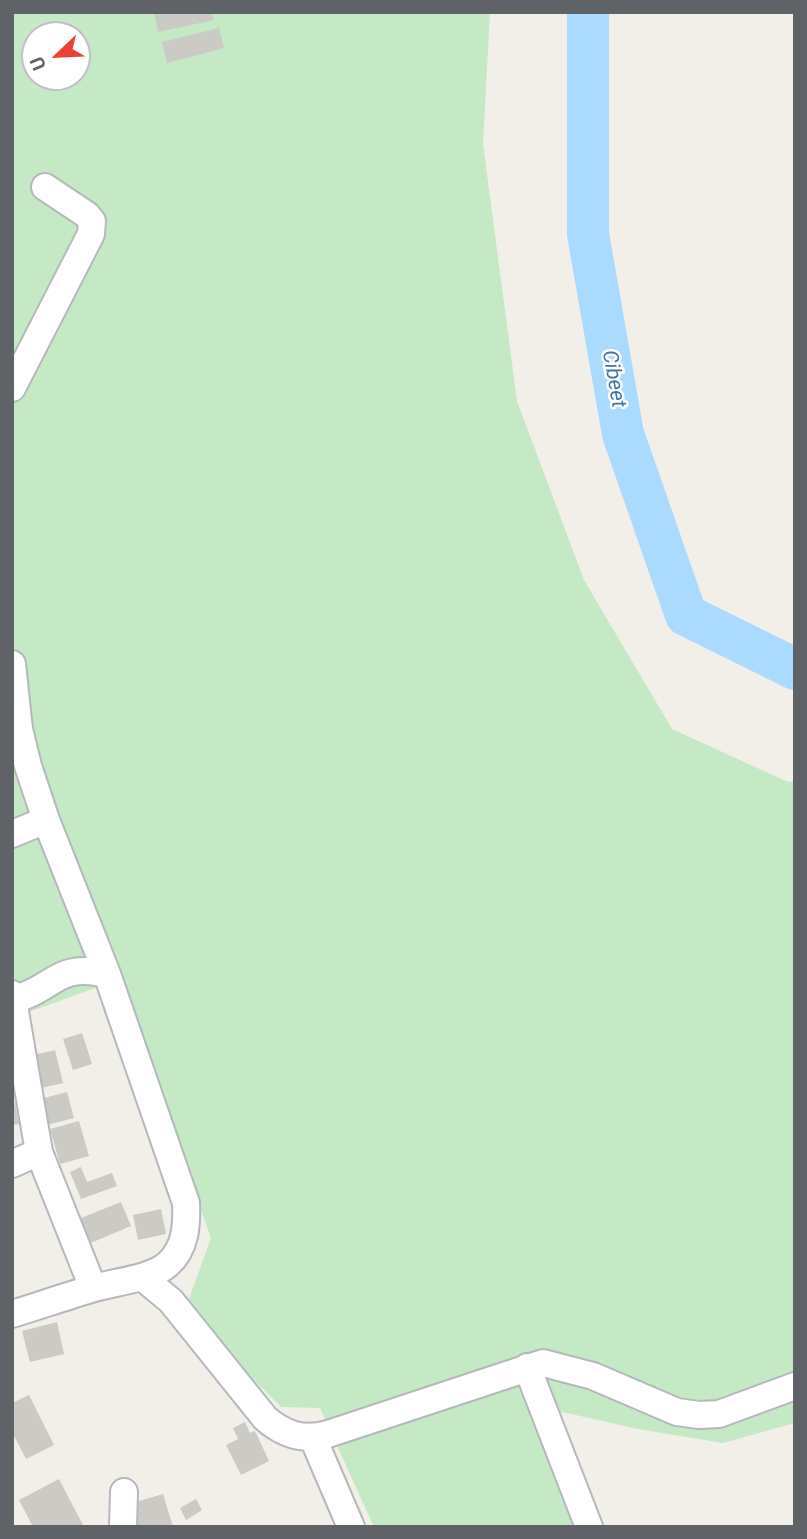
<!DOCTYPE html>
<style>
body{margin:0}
#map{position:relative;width:807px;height:1539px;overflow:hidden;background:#f1efe8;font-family:Roboto,sans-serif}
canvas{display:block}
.frame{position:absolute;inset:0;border:14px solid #5f6368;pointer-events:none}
.north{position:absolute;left:21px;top:21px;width:70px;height:70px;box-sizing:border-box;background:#fff;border:2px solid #bfc1c3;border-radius:50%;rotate:247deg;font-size:19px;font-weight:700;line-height:28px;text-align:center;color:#5f6368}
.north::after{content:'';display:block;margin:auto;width:24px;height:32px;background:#ea4335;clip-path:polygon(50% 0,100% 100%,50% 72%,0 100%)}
</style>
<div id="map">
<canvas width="807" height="1539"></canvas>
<div class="frame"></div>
<div class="north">U</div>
</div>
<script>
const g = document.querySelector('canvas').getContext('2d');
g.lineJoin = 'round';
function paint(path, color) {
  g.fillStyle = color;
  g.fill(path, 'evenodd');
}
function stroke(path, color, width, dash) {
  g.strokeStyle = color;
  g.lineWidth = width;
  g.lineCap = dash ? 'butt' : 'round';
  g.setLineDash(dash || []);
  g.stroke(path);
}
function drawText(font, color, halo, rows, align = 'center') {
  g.font = font + ' Roboto,sans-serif';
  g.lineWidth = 5;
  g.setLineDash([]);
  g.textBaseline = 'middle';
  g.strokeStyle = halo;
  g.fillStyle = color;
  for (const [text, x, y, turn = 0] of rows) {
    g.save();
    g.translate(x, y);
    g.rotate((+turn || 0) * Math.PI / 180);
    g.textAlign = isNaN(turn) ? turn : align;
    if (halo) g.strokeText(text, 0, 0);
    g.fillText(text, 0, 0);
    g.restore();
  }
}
paint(new Path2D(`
 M12,12H490L483,144L517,401L584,580L672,729L788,782L795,781V1423L723,1443L638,1429L558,1411L596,1527H374L320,1408L281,1407L185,1310L211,1238L118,980L12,1018ZM35,35H77V77H35Z`), '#c5e8c5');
stroke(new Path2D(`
 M588,12V234L623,434L686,615L795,669`), '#aadaff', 42);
paint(new Path2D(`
 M154,12H212L214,20L158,32Z
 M219,28L224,48L167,63L162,42Z
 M82,1033L92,1064L73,1070L63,1039Z
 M55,1050L63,1083L37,1089L29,1056Z
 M67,1092L74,1118L47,1125L40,1099Z
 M12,1103H15L19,1124L12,1125Z
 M79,1121L89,1156L60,1164L50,1129Z
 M81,1167L87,1182L112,1173L117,1186L81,1199L70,1172Z
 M121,1202L131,1226L86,1245L76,1220Z
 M161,1209L166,1234L138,1240L133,1215Z
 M57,1322L64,1354L30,1362L22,1331Z
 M29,1395L54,1445L26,1459L12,1432V1403Z
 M245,1422L250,1433L255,1431L269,1461L241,1475L226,1445L238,1439L233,1428Z
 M59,1479L84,1527H33L19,1500Z
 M163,1494L173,1527H135L129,1504Z
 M196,1499L202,1510L186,1520L180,1508Z`), '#cccac5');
const minor = new Path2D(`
 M12,388L91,234L92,221L87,215L45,187
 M12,664L19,729L28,766L46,820L107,974L186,1203C187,1224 186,1248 168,1264C152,1279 112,1282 91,1289C64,1297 38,1306 12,1314
 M12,834L46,820
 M12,994L39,1152L93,1288
 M12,1000C55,989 56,962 107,974
 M12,1164L39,1152
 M142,1277L171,1301L265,1418C284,1435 304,1441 328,1434L543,1363L593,1376L677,1412L699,1415L719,1414L795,1386
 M527,1367L589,1527
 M313,1438L351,1527
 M123,1527L124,1492`);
stroke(minor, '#b5b8bc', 30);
stroke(minor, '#fff', 26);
drawText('italic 21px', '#4174aa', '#fff', [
 ["Cibeet",613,379,80]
]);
</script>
